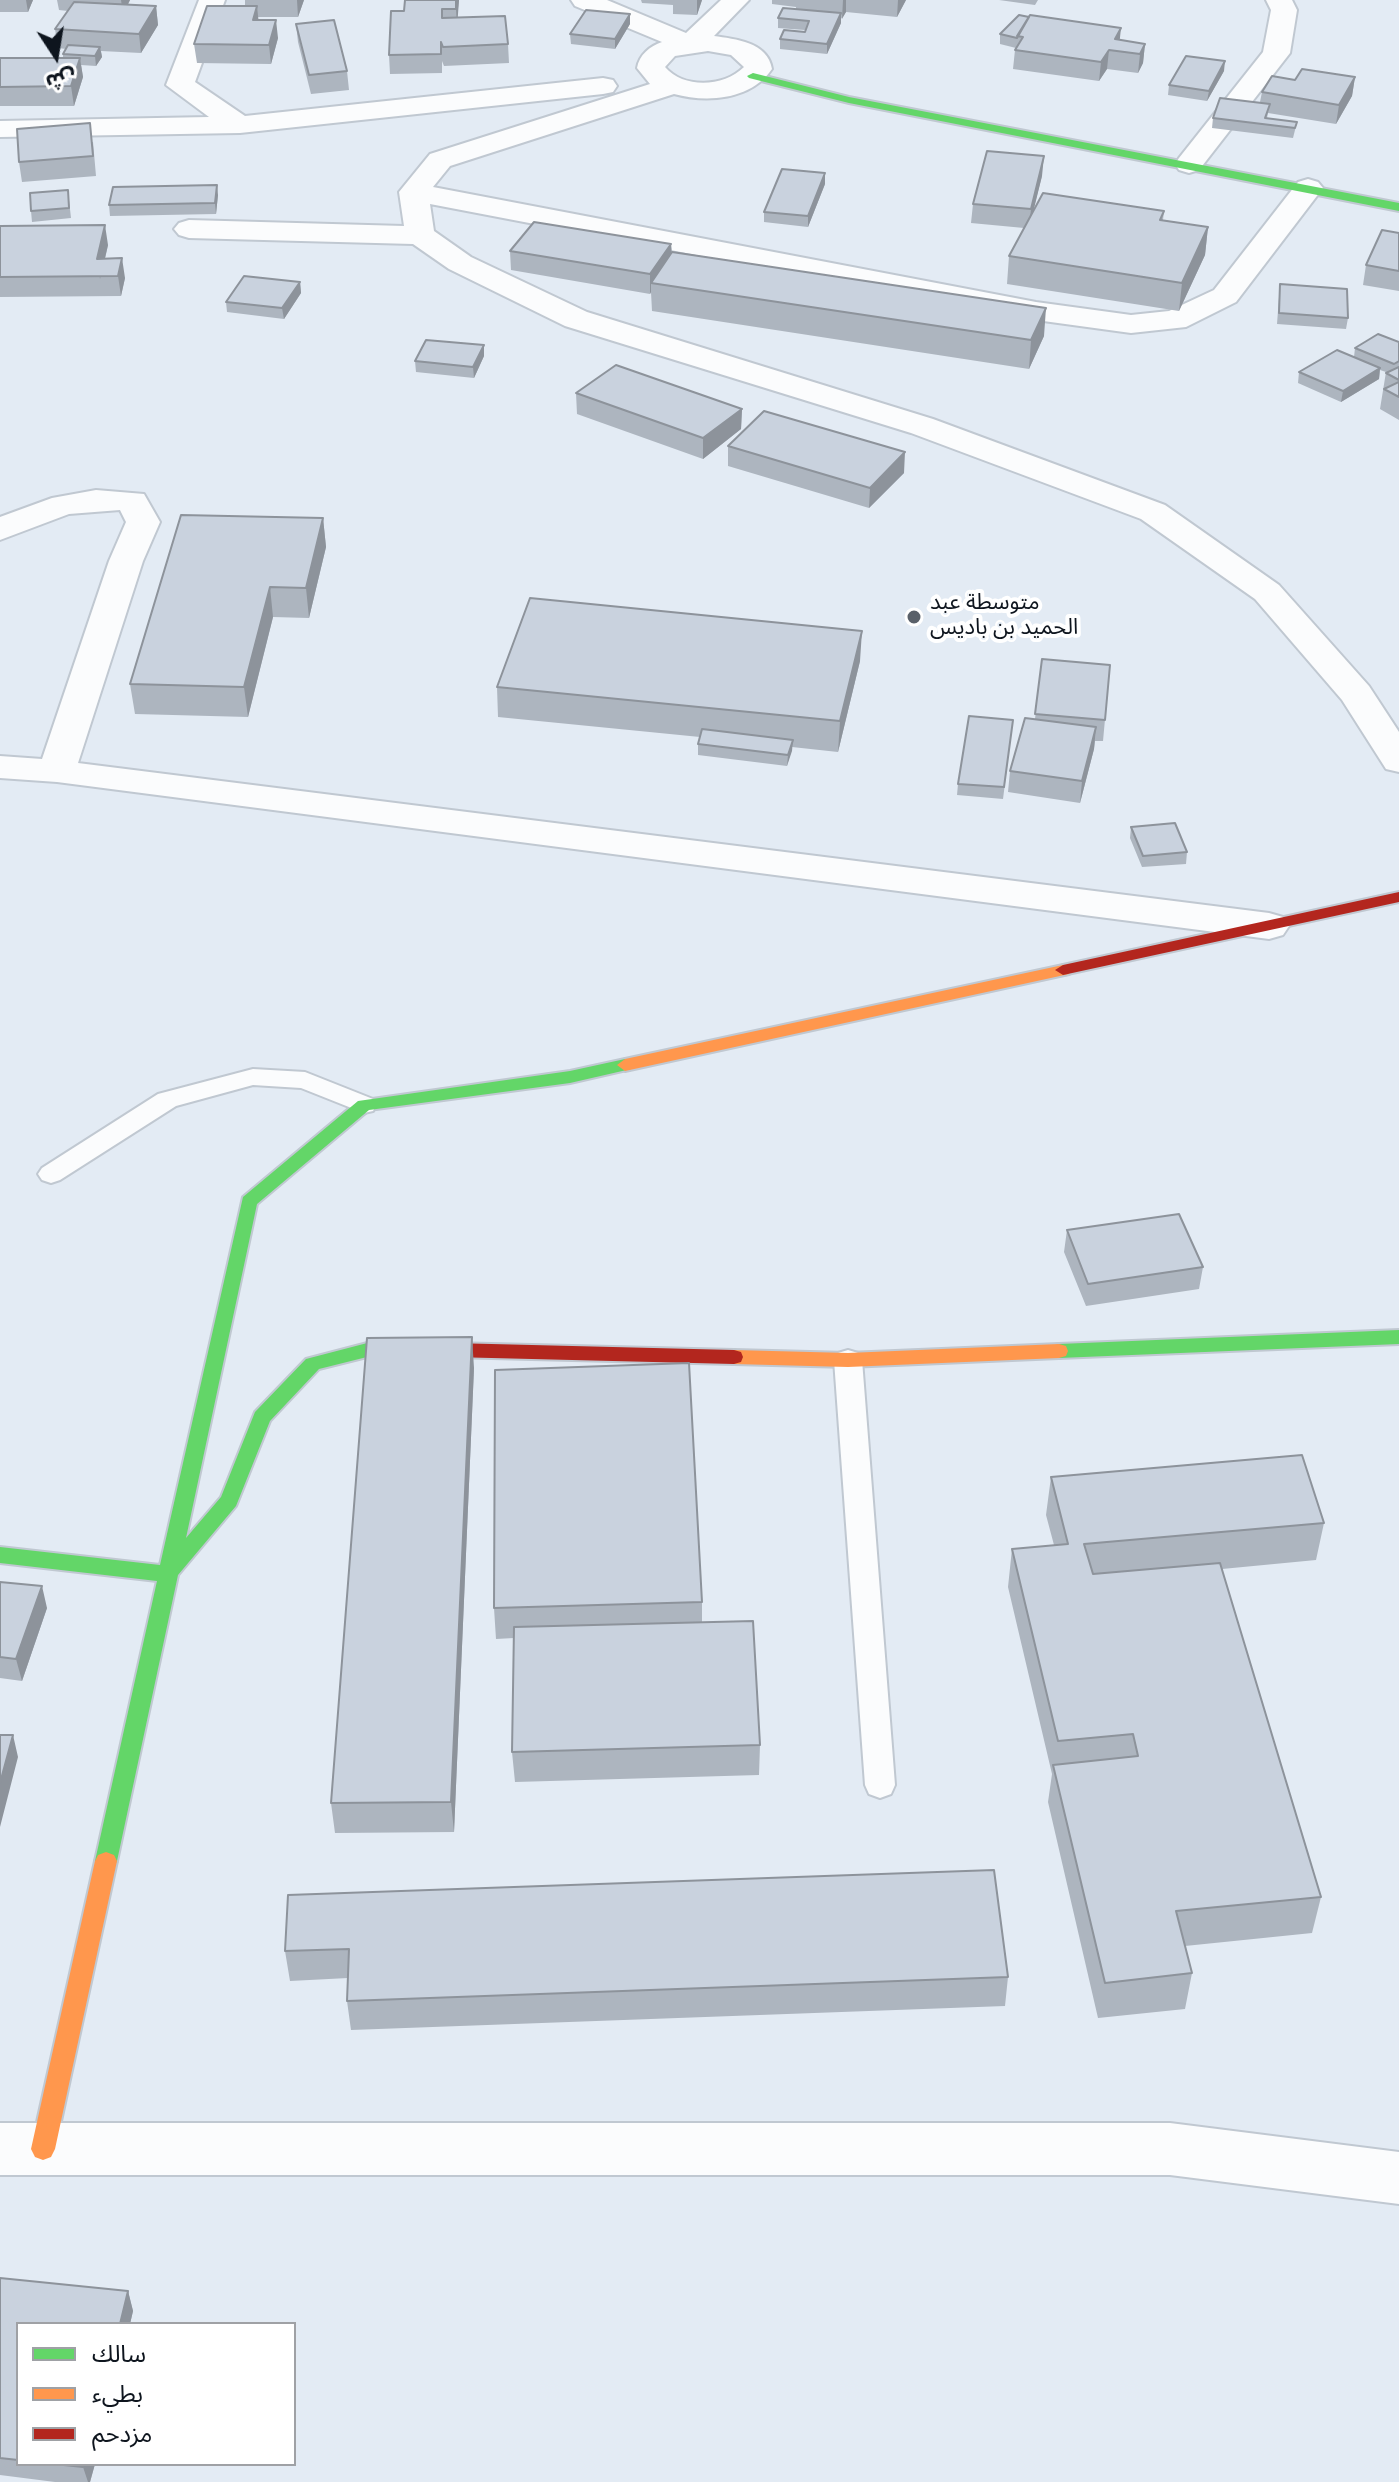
<!DOCTYPE html>
<meta charset="utf-8">
<style>
body{margin:0}
#map{position:relative;width:1399px;height:2482px;overflow:hidden;background:#e3ebf4;font-family:"Nunito Sans","Noto Sans Arabic",sans-serif}
canvas{display:block}
.legend{position:absolute;left:16px;top:2322px;width:280px;height:144px;box-sizing:border-box;background:#fff;border:2px solid #9fa1a5;margin:0;padding:10px 14px;list-style:none;font-size:24px;color:#0e151e}
.legend li{display:flex;align-items:center;gap:16px;height:40px}
.legend b{width:40px;border:2px solid #9fa1a5}
.north{position:absolute;left:16px;top:16px;width:80px;height:80px;-webkit-text-stroke:6px #fff;paint-order:stroke;rotate:168deg;font-size:22px;font-weight:700;line-height:32px;text-align:center;color:#0e151e}
.north::after{content:'';display:block;margin:auto;width:28px;height:36px;background:#0e151e;clip-path:polygon(50% 0,100% 100%,50% 72%,0 100%)}
</style>
<div id="map">
<canvas width="1399" height="2482"></canvas>
<ul class="legend">
<li><b style="height:10px;background:#63d668"></b>سالك</li>
<li><b style="height:10px;background:#ff974d"></b>بطيء</li>
<li><b style="height:10px;background:#b3261e"></b>مزدحم</li>
</ul>
<div class="north">ش</div>
</div>
<script>
const g = document.querySelector('canvas').getContext('2d');
g.lineJoin = 'round';
function stroke(path, color, width, dash) {
  g.strokeStyle = color;
  g.lineWidth = width;
  g.lineCap = dash ? 'butt' : 'round';
  g.setLineDash(dash || []);
  g.stroke(path);
}
function paint(path, color) {
  g.fillStyle = color;
  g.fill(path, 'evenodd');
}
function drawText(font, color, halo, rows, align = 'center') {
  g.font = font + ' "Nunito Sans","Noto Sans Arabic",sans-serif';
  g.lineWidth = 8;
  g.setLineDash([]);
  g.textBaseline = 'middle';
  g.strokeStyle = halo;
  g.fillStyle = color;
  for (const [text, x, y, turn = 0] of rows) {
    g.save();
    g.translate(x, y);
    g.rotate((+turn || 0) * Math.PI / 180);
    g.textAlign = isNaN(turn) ? turn : align;
    if (halo) g.strokeText(text, 0, 0);
    g.fillText(text, 0, 0);
    g.restore();
  }
}
const lane = new Path2D(`
 M253,1069L305,1072L373,1099L376,1105L373,1111L364,1113L301,1088L253,1085L176,1106L60,1180L51,1183L42,1180L38,1174L42,1168L158,1094Z
 M848,1350L858,1353L862,1360L895,1785L891,1794L880,1798L869,1794L865,1785L834,1360L838,1353Z`);
const street = new Path2D(`
 M199,0H225L195,82L245,116L603,78L613,80L617,86L613,92L603,94L240,133L0,137V121L209,117L166,85Z
 M571,0H607L686,33L721,0H749L714,36C735,39 768,42 772,69C751,100 707,103 674,94L450,166L433,187L1036,302L1131,315L1169,311L1214,290L1298,182L1308,179L1318,182L1323,188L1236,302L1186,327L1131,333L1036,320L430,204L434,231L471,257L587,312L933,419L1165,505L1279,585L1369,686L1399,732V772L1386,769L1342,700L1255,599L1141,519L911,433L565,326L449,269L413,244L189,238L179,235L174,229L179,223L189,220L404,226L399,192L430,154L650,84L637,68C639,55 650,46 662,42L575,6ZM708,51L731,55L744,67C724,87 684,89 665,67L675,56Z
 M1266,0H1292L1297,10L1290,53L1199,170L1189,173L1179,170L1175,164L1179,158L1263,52L1271,10Z
 M96,490L144,494L160,522L143,561L78,763L1269,913L1283,917L1289,926L1283,935L1269,939L57,782L0,778V756L42,759L109,561L126,522L120,510L69,514L0,540V517L52,498Z
 M0,2123H1170L1399,2152V2204L1170,2175H0Z`);
const fast = new Path2D(`
 M753,73L849,97L1399,203V211L849,103L749,78L747,76Z
 M625,1059L633,1065L631,1069L570,1083L369,1110L257,1204L186,1538L221,1497L255,1412L306,1359L375,1341L451,1343L458,1345L460,1350L458,1355L451,1357L375,1355L319,1369L270,1421L236,1506L178,1575L117,1861L114,1867L106,1870L98,1867L95,1861L157,1581L0,1563V1547L160,1565L243,1197L358,1101L570,1071Z
 M1399,1330V1344L1059,1358L1052,1356L1050,1351L1052,1346L1059,1344Z`);
const slow = new Path2D(`
 M1063,965L1069,966L1071,970L1069,974L625,1071L617,1065L625,1059Z
 M1059,1344L1066,1346L1068,1351L1066,1356L1059,1358L848,1367L734,1364L727,1362L725,1357L727,1352L734,1350L848,1353Z
 M106,1852L114,1855L117,1861L55,2149L51,2157L43,2160L35,2157L31,2149L95,1861L98,1855Z`);
const jam = new Path2D(`
 M1399,892V902L1063,975L1055,970L1063,965Z
 M451,1343L734,1350L741,1352L743,1357L741,1362L734,1364L451,1357L444,1355L442,1350L444,1345Z`);
stroke(lane, '#c0c8d1', 4);
stroke(street, '#c0c8d1', 4);
stroke(fast, '#c0c8d1', 4);
stroke(slow, '#c0c8d1', 4);
stroke(jam, '#c0c8d1', 4);
paint(lane, '#fbfcfd');
paint(street, '#fbfcfd');
paint(fast, '#63d668');
paint(slow, '#ff974d');
paint(jam, '#b3261e');
paint(new Path2D(`
 M0,0H33L28,12H0Z
 M57,0H130L128,5L156,6L158,25L141,53L101,51L102,57L96,66L81,65L83,77L74,106H0V58H63V54L66,49L58,48L55,29L68,11L59,10Z
 M245,0H304L298,17H258V20L278,38L271,64L197,63L194,44L245,6Z
 M459,0L457,18L508,44L509,63L444,66L442,61V73L390,74L389,55L404,11Z
 M641,0H702L697,15L673,14V5L642,3Z
 M772,0H906L897,17L846,12L841,19V23L827,54L780,49V39L805,32V30L778,28V18L796,9V7L772,4Z
 M999,0H1038L1035,5Z
 M296,24L347,71L349,90L311,94L298,42Z
 M630,24L615,49L571,44L570,34Z
 M1000,34L1120,40L1145,44L1143,63L1138,73L1107,69L1099,81L1013,69L1015,50L1016,48L1000,44Z
 M1224,71L1207,101L1168,95L1169,85Z
 M1355,77L1352,96L1336,124L1268,113L1267,118L1297,122L1293,138L1212,128L1213,118L1260,102L1262,92L1295,80Z
 M93,142L96,176L22,182L19,162Z
 M1042,176L1033,211H1164L1163,220L1208,227L1205,255L1179,311L1007,284L1009,256L1024,228L971,223L973,204Z
 M825,184L808,227L764,222V212Z
 M218,195L216,214L110,216L109,205Z
 M69,200L71,218L32,222L31,211Z
 M0,226L108,245L105,259L125,278L121,296L0,297Z
 M1399,233V291L1363,285L1366,265Z
 M671,244L672,252L1044,336L1029,369L652,311L651,292L650,294L511,270L510,251Z
 M300,282L301,293L284,319L227,312L226,302Z
 M1280,284L1348,318L1346,329L1277,324Z
 M1399,342V420L1380,409L1386,372L1380,370L1379,379L1341,402L1298,383L1299,372L1354,357L1355,348Z
 M484,345V356L474,378L416,372L415,361Z
 M576,393L742,409L741,429L703,459L577,414Z
 M728,446L904,473L869,508L728,466Z
 M323,518L326,547L309,618L273,617L248,717L135,714L130,684Z
 M1042,659L1110,665L1103,741H1095L1094,749L1080,803L1008,792L1010,771L1035,719Z
 M860,661L838,752L792,747L787,766L698,755V744L700,737L498,717L497,687Z
 M1013,720L1003,799L957,795L958,784Z
 M1131,827L1187,852L1186,864L1142,867L1130,838Z
 M1067,1230L1203,1267L1199,1289L1086,1306L1064,1252Z
 M474,1368L454,1832L335,1833L331,1803Z
 M1051,1477L1324,1523L1316,1560L1222,1569L1321,1897L1312,1933L1185,1946L1192,1973L1185,2009L1098,2018L1048,1802L1052,1774L1008,1587L1012,1549L1054,1545L1046,1515Z
 M0,1582L47,1608L22,1681L0,1678Z
 M702,1602V1623L760,1745L759,1775L515,1782L512,1752L514,1638L496,1639L494,1608Z
 M288,1895L1008,1977L1005,2006L351,2030L347,2001L348,1978L290,1981L285,1951Z
 M0,2278L128,2291L133,2311L130,2324H18V2464H95L90,2482H55L0,2475Z`), '#adb5bf');
paint(new Path2D(`
 M26,0H33L28,12Z
 M121,0H130L123,13Z
 M297,0H304L298,17Z
 M456,0H459L457,28L456,9Z
 M697,0H702L697,15Z
 M843,0H846V12L842,19Z
 M898,0H906L897,17Z
 M156,6L158,25L141,53L139,34Z
 M257,6L259,25L253,20Z
 M841,13V23L827,54V44Z
 M630,14V24L615,49V39Z
 M276,20L278,38L271,64L269,45Z
 M1121,28L1119,47L1115,39Z
 M1145,44L1143,63L1138,73L1140,54Z
 M100,47L102,57L96,66L95,56Z
 M1109,50L1107,69L1099,81L1101,62Z
 M80,58L83,77L74,106L71,86Z
 M1225,61L1224,71L1207,101L1209,91Z
 M1355,77L1352,96L1336,124L1339,105Z
 M1044,156L1042,176L1029,229L1031,209Z
 M825,173V184L808,227V216Z
 M217,185L218,195L216,214L215,203Z
 M105,225L108,245L100,279L97,259Z
 M1208,227L1205,255L1179,311L1182,283Z
 M671,244L672,264L651,283V292L650,294V274Z
 M122,258L125,278L121,296L118,276Z
 M300,282L301,293L284,319L282,308Z
 M1046,308L1044,336L1029,369L1031,340Z
 M484,345V356L474,378L473,367Z
 M1380,368L1379,379L1341,402L1343,391Z
 M742,409L741,429L703,459V438Z
 M905,452L904,473L869,508L870,488Z
 M323,518L326,547L309,618L306,588Z
 M270,587L273,617L248,717L244,687Z
 M862,631L860,661L838,752L840,721Z
 M1096,727L1094,749L1080,803L1082,781Z
 M793,740L792,751L787,766L788,755Z
 M472,1337L474,1368L454,1832L451,1802Z
 M42,1586L47,1608L22,1681L16,1659Z
 M13,1735L18,1757L0,1827V1783Z
 M128,2291L133,2311L130,2324H120Z
 M84,2464H95L90,2482H88L83,2467Z`), '#8d939b');
const building = new Path2D(`
 M405,0H456V9H442V18L505,16L508,44L443,47L441,42V54L389,55L391,11H404Z
 M74,2L156,6L139,34L55,29Z
 M207,6H257L253,20H276L269,45L194,44Z
 M783,8L841,13L827,44L780,39L784,30L805,32L809,21L778,18Z
 M586,10L630,14L615,39L570,34Z
 M1019,15L1029,17L1017,38L1000,34Z
 M1030,15L1121,28L1115,39L1145,44L1140,54L1109,50L1101,62L1015,50L1023,37L1017,36Z
 M334,20L347,71L309,75L296,24Z
 M68,45L100,47L95,56L63,54Z
 M1186,56L1225,61L1209,91L1169,85Z
 M0,58H80L71,86L0,87Z
 M1302,69L1355,77L1339,105L1262,92L1272,76L1295,80Z
 M1220,98L1270,104L1265,118L1297,122L1295,128L1213,118Z
 M90,123L93,156L19,162L17,129Z
 M987,151L1044,156L1031,209L973,204Z
 M782,169L825,173L808,216L764,212Z
 M217,185L215,203L109,205L113,187Z
 M68,190L69,208L31,211L30,193Z
 M1043,193L1164,211L1160,220L1208,227L1182,283L1009,256Z
 M534,222L671,244L650,274L510,251Z
 M105,225L97,259L122,258L118,276L0,277V226Z
 M1382,230L1399,233V271L1366,265Z
 M672,252L1046,308L1031,340L651,283Z
 M244,276L300,282L282,308L226,302Z
 M1280,284L1347,289L1348,318L1279,313Z
 M1378,334L1399,342V361L1394,364L1355,348Z
 M426,340L484,345L473,367L415,361Z
 M1337,350L1380,368L1343,391L1299,372Z
 M616,365L742,409L703,438L576,393Z
 M1399,367V380L1386,373Z
 M1399,382V397L1384,389Z
 M764,411L905,452L870,488L728,446Z
 M181,515L323,518L306,588L270,587L244,687L130,684Z
 M530,598L862,631L840,721L497,687Z
 M1042,659L1110,665L1105,720L1035,714Z
 M969,716L1013,720L1004,787L958,784Z
 M1025,718L1096,727L1082,781L1010,771Z
 M702,729L793,740L788,755L698,744Z
 M1175,823L1187,852L1143,856L1131,827Z
 M1179,1214L1203,1267L1088,1284L1067,1230Z
 M472,1337L451,1802L331,1803L367,1338Z
 M689,1363L702,1602L494,1608L495,1370Z
 M1302,1455L1324,1523L1084,1544L1093,1574L1220,1563L1321,1897L1176,1911L1192,1973L1105,1983L1053,1765L1138,1756L1133,1734L1058,1741L1012,1549L1068,1544L1051,1477Z
 M0,1582L42,1586L16,1659L0,1657Z
 M753,1621L760,1745L512,1752L514,1627Z
 M0,1735H13L0,1783Z
 M994,1870L1008,1977L347,2001L349,1949L285,1951L288,1895Z
 M0,2278L128,2291L120,2324H18V2460L0,2458Z
 M54,2464H84L83,2467Z`);
paint(building, '#c9d2de');
stroke(building, '#8d939b', 2);
for (const [x, y, r, color] of [
 [914,617,8,"#596069"]
]) {
  const dot = new Path2D();
  dot.arc(x, y, r, 0, 2 * Math.PI);
  g.fillStyle = color;
  g.fill(dot);
  stroke(dot, '#fff', 3);
}
drawText('22px', '#0e151e', '#fff', [
 ["متوسطة عبد",930,604],
 ["الحميد بن باديس",930,629]
], 'left');
</script>
